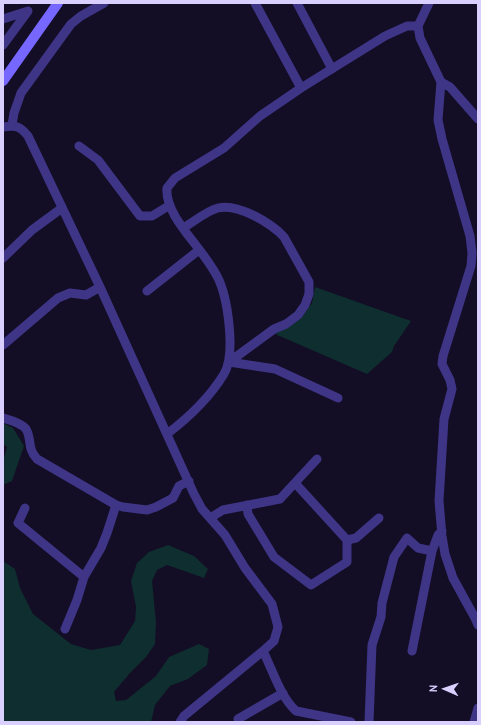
<!DOCTYPE html>
<style>
body{margin:0}
#map{position:relative;width:481px;height:725px;overflow:hidden;background:#130d25;font-family:"PT Sans",sans-serif}
canvas{display:block}
.frame{position:absolute;inset:0;border:4px solid #d9d0ff;pointer-events:none}
.north{position:absolute;left:425px;top:669px;width:40px;height:40px;-webkit-text-stroke:3px #130d25;paint-order:stroke;rotate:272deg;font-size:11px;font-weight:700;line-height:16px;text-align:center;color:#d9d0ff}
.north::after{content:'';display:block;margin:auto;width:14px;height:18px;background:#d9d0ff;clip-path:polygon(50% 0,100% 100%,50% 72%,0 100%)}
</style>
<div id="map">
<canvas width="481" height="725"></canvas>
<div class="frame"></div>
<div class="north">N</div>
</div>
<script>
const g = document.querySelector('canvas').getContext('2d');
g.lineJoin = 'round';
function paint(path, color) {
  g.fillStyle = color;
  g.fill(path, 'evenodd');
}
function stroke(path, color, width, dash) {
  g.strokeStyle = color;
  g.lineWidth = width;
  g.lineCap = dash ? 'butt' : 'round';
  g.setLineDash(dash || []);
  g.stroke(path);
}
paint(new Path2D(`
 M315,287L411,321L394,346L392,352L367,374L275,334L301,318L312,303Z
 M3,423L13,428L24,446L12,481L3,485V461L7,447L3,444Z
 M168,545L194,556L208,569L204,578L167,565L157,570L152,581L156,622L155,644L146,657L130,673L114,692L116,701L126,700L156,676L169,657L199,644L209,649L207,665L188,679L170,686L155,705L151,722H3V561L15,569L20,588L33,614L71,644L91,650L120,645L135,621L136,607L131,581L137,563L149,552Z`), '#0f2e2f');
stroke(new Path2D(`
 M255,3L301,88
 M297,3L332,69
 M429,3L418,26L420,38L441,82L438,120L442,139L470,236L472,253L471,266L443,356L442,364L450,380L452,389L444,419L439,501L442,536L445,554L453,578L475,618L478,625
 M3,19L28,11
 M3,45L28,11
 M441,82L450,87L478,119
 M12,125L14,113L21,93L71,24L81,16L104,3
 M3,127C16,125 20,126 28,136L100,287L194,494L202,509L225,535L245,568L272,604L278,627L274,641L263,651L184,716L180,722
 M79,146L98,160L140,216H152L170,205
 M183,228C194,222 206,211 218,208C238,203 271,223 284,237L309,282V294L305,305L298,315L286,324L274,329L229,362L275,369L338,398
 M3,258L32,230L62,208
 M147,291L199,250
 M3,345L58,298L70,293L86,295L100,287
 M3,418C10,420 21,423 26,429C32,439 27,449 37,459L116,505L123,507L147,510L156,507L173,498L179,486L189,481
 M167,434C188,418 210,397 224,374C236,354 228,297 217,276C212,267 205,257 198,248C186,232 165,209 167,188L175,178L224,148L260,116L301,88L385,36L407,26H418
 M247,505L248,514L274,557L311,585L347,562V540L295,483
 M25,508L18,523L84,577
 M210,518L223,510L280,499L317,459
 M347,540L356,538L379,518
 M65,629L77,600L84,577L101,548L107,533L116,505
 M263,651C273,671 280,696 296,711L351,722
 M412,651L432,551L438,535L442,531
 M238,719L283,693
 M369,722L372,645L381,617L382,603L394,557L407,538L418,548L432,551
 M474,722L478,708`), '#3e3586', 9);
stroke(new Path2D(`
 M3,81L58,3`), '#7667ff', 10);
</script>
